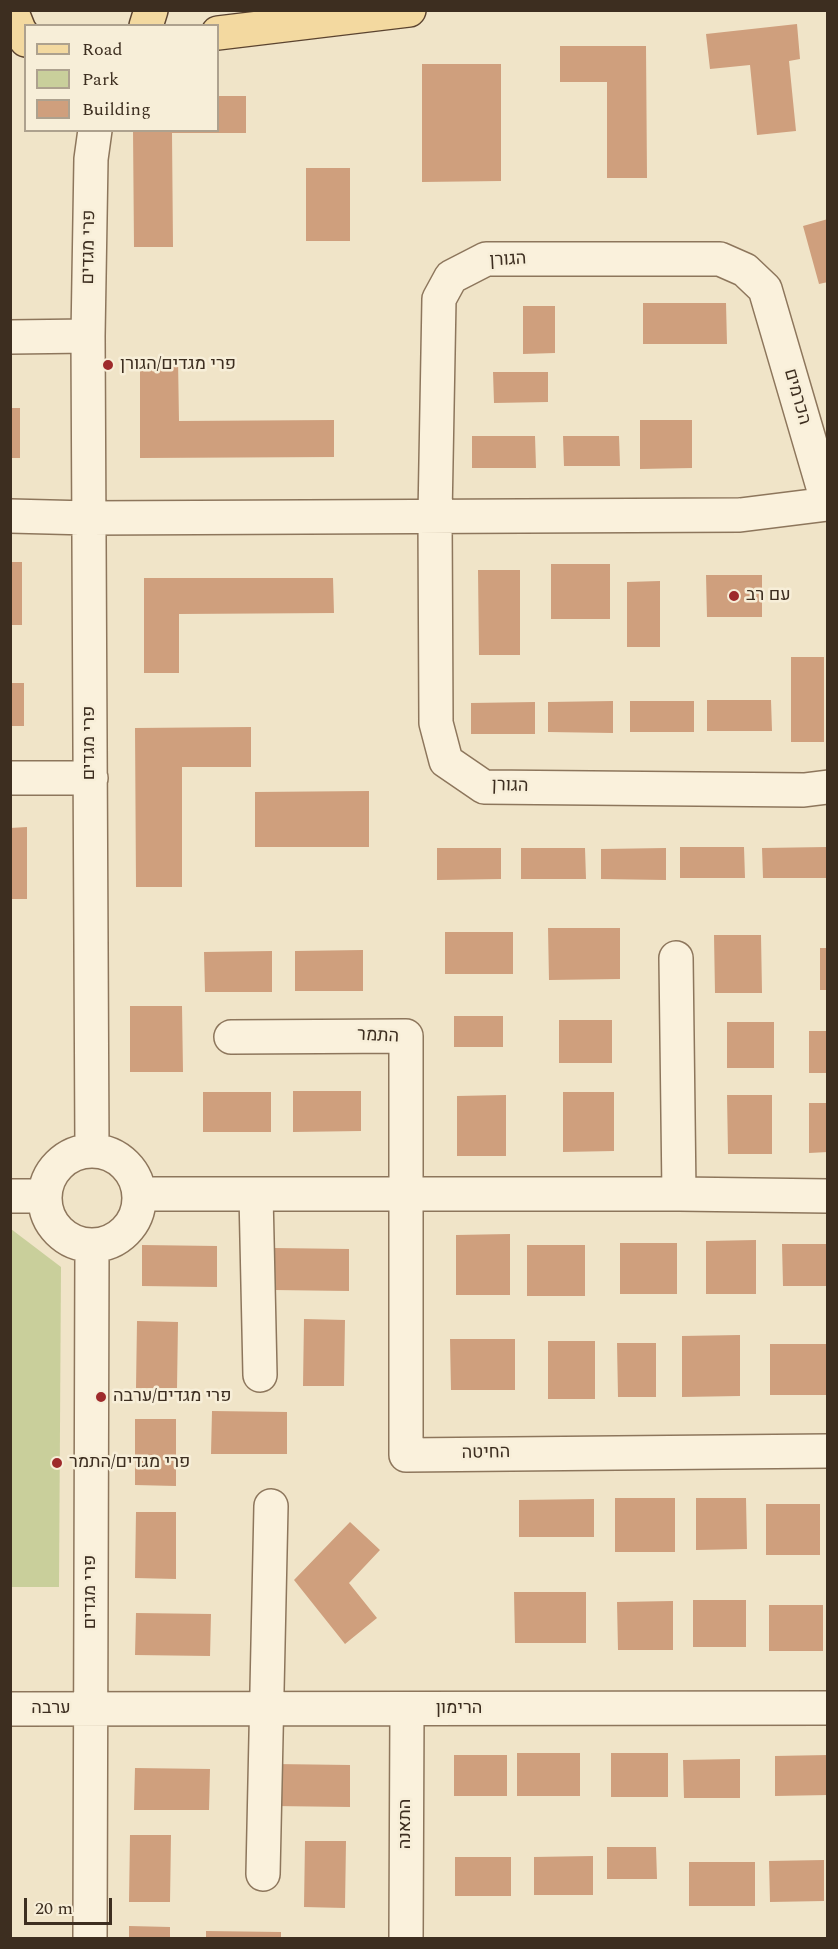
<!DOCTYPE html>
<meta charset="utf-8">
<style>
body{margin:0}
#map{position:relative;width:838px;height:1949px;overflow:hidden;background:#f0e4c8;font-family:Spectral,serif}
canvas{display:block}
.frame{position:absolute;inset:0;border:12px solid #3d2e20;pointer-events:none}
.legend{position:absolute;left:24px;top:24px;width:195px;height:108px;box-sizing:border-box;background:#f7eed8;border:2px solid #ada18e;margin:0;padding:8px 10px;list-style:none;font-size:18px;color:#3d2e20}
.legend li{display:flex;align-items:center;gap:12px;height:30px}
.legend b{width:30px;border:2px solid #ada18e}
.scale{position:absolute;left:24px;top:1898px;width:88px;height:27px;box-sizing:border-box;border:3px solid #3d2e20;border-top:0;padding-left:8px;font-size:18px;line-height:21px;white-space:nowrap;color:#3d2e20;-webkit-text-stroke:4px #f7eed8;paint-order:stroke}
</style>
<div id="map">
<canvas width="838" height="1949"></canvas>
<div class="frame"></div>
<ul class="legend">
<li><b style="height:8px;background:#f3d9a0"></b>Road</li>
<li><b style="height:16px;background:#c9cf9b"></b>Park</li>
<li><b style="height:16px;background:#cf9f7d"></b>Building</li>
</ul>
<div class="scale">20 m</div>
</div>
<script>
const g = document.querySelector('canvas').getContext('2d');
g.lineJoin = 'round';
function paint(path, color) {
  g.fillStyle = color;
  g.fill(path, 'evenodd');
}
function stroke(path, color, width, dash) {
  g.strokeStyle = color;
  g.lineWidth = width;
  g.lineCap = dash ? 'butt' : 'round';
  g.setLineDash(dash || []);
  g.stroke(path);
}
function drawText(font, color, halo, rows, align = 'center') {
  g.font = font + ' Spectral,Heebo,serif';
  g.lineWidth = 5;
  g.setLineDash([]);
  g.textBaseline = 'middle';
  g.strokeStyle = halo;
  g.fillStyle = color;
  for (const [text, x, y, turn = 0] of rows) {
    g.save();
    g.translate(x, y);
    g.rotate((+turn || 0) * Math.PI / 180);
    g.textAlign = isNaN(turn) ? turn : align;
    if (halo) g.strokeText(text, 0, 0);
    g.fillText(text, 0, 0);
    g.restore();
  }
}
paint(new Path2D(`
 M11,1229L61,1267L59,1587H11Z`), '#c9cf9b');
paint(new Path2D(`
 M797,24L800,59L789,61L796,131L757,135L750,65L710,69L706,34Z
 M560,46H646L647,178H607V82H560Z
 M422,64H501V181L422,182Z
 M218,96H246V133H172L173,247H134L133,130H218Z
 M306,168H350V241H306Z
 M828,219V282L819,284L803,226Z
 M643,303H726L727,344H643Z
 M523,306H555V353L523,354Z
 M140,359H178L179,421L334,420V457L140,458Z
 M493,372H548V402L494,403Z
 M10,408H20V458H10Z
 M640,420H692V468L640,469Z
 M472,436H535L536,468H472Z
 M563,436H619L620,466H564Z
 M10,562H22V625H10Z
 M551,564H610V619H551Z
 M478,570H520V655H479Z
 M706,575H762V617H707Z
 M144,578H333L334,613L179,614V673H144Z
 M660,581V647H627V582Z
 M791,657H824V742H791Z
 M10,683H24V726H10Z
 M707,700H771L772,731H707Z
 M613,701V733L548,732V702Z
 M630,701H694V732H630Z
 M535,702V734H471V703Z
 M251,727V767H182V887H136L135,728Z
 M369,791V847H255V792Z
 M27,827V899H10V828Z
 M680,847H744L745,878H680Z
 M827,847V878H763L762,848Z
 M437,848H501V879L437,880Z
 M521,848H585L586,879H521Z
 M666,848V880L601,879V849Z
 M548,928H620V979L549,980Z
 M445,932H513V974H445Z
 M714,935H761L762,993H715Z
 M820,948H828V990H820Z
 M363,950V991H295V951Z
 M272,951V992H205L204,952Z
 M130,1006H182L183,1072H130Z
 M454,1016H503V1047H454Z
 M559,1020H612V1063H559Z
 M727,1022H774V1068H727Z
 M809,1031H828V1073H809Z
 M293,1091H361V1131L293,1132Z
 M203,1092H271V1132H203Z
 M563,1092H614V1151L563,1152Z
 M506,1095V1156H457V1096Z
 M727,1095H772V1154H728Z
 M809,1103H828V1152L809,1153Z
 M510,1234V1295H456V1235Z
 M756,1240V1294H706V1241Z
 M620,1243H677V1294H620Z
 M782,1244H828V1286H783Z
 M142,1245L217,1246V1287L142,1286Z
 M527,1245H585V1296H527Z
 M274,1248L349,1249V1291L274,1290Z
 M304,1319L345,1320L344,1386H303Z
 M137,1321L178,1322L177,1388H136Z
 M740,1335V1396L682,1397V1336Z
 M450,1339H515V1390H451Z
 M548,1341H595V1399H548Z
 M617,1343H656V1397H618Z
 M770,1344H828V1395H770Z
 M212,1411L287,1412V1454H211Z
 M135,1419H176V1486L135,1485Z
 M615,1498H675V1552H615Z
 M696,1498H746L747,1549L696,1550Z
 M594,1499V1537H519V1500Z
 M766,1504H820V1555H766Z
 M136,1512H176V1579L135,1578Z
 M350,1522L380,1550L349,1583L377,1618L345,1644L294,1580Z
 M514,1592H586V1643H515Z
 M693,1600H746V1647H693Z
 M673,1601V1650H618L617,1602Z
 M769,1605H823V1651H769Z
 M136,1613L211,1614L210,1656L135,1655Z
 M517,1753H580V1796H517Z
 M611,1753H668V1797H611Z
 M454,1755H507V1796H454Z
 M828,1755V1795L775,1796V1756Z
 M740,1759V1798H684L683,1760Z
 M275,1764L350,1765V1807L274,1806Z
 M135,1768L210,1769L209,1810H134Z
 M130,1835H171L170,1902H129Z
 M305,1841H346L345,1908L304,1907Z
 M607,1847H656L657,1879H607Z
 M593,1856V1895H534V1857Z
 M455,1857H511V1896H455Z
 M824,1860V1901L770,1902L769,1861Z
 M689,1862H755V1906H689Z
 M129,1926L170,1927V1938H129Z
 M206,1931L281,1932V1938H206Z`), '#cf9f7d');
const minor = new Path2D(`
 M10,337L88,336
 M828,504L765,289L745,270L720,259H486L451,277L439,299L435,516L436,723L446,761L484,787L804,790L828,787
 M10,516L89,518L740,515L828,504
 M10,778H91
 M676,958L679,1194
 M231,1037L406,1036V1455L828,1451
 M92,1150L88,336L91,159L95,130
 M45 1198a47 47 0 1 1 94 0a47 47 0 1 1-94 0Z
 M140,1194H679L828,1196
 M256,1194L260,1375
 M10,1196H44
 M10,1709L828,1708
 M263,1874L271,1506
 M90,1938L92,1245
 M406,1938L407,1709`);
const major = new Path2D(`
 M11,10L19,30L26,40
 M146,26L151,10
 M218,33L409,10`);
stroke(minor, '#8d765c', 36);
stroke(major, '#5b4430', 36);
stroke(minor, '#faf1dc', 33);
stroke(major, '#f3d9a0', 33);
for (const [x, y, r, color] of [
 [108,365,6,"#9e2a2b"],
 [734,596,6,"#9e2a2b"],
 [101,1397,6,"#9e2a2b"],
 [57,1463,6,"#9e2a2b"]
]) {
  const dot = new Path2D();
  dot.arc(x, y, r, 0, 2 * Math.PI);
  g.fillStyle = color;
  g.fill(dot);
  stroke(dot, '#f7eed8', 2);
}
drawText('18px', '#3d2e20', '#f7eed8', [
 ["פרי מגדים",90,247,-89],
 ["הגורן",508,261,-3],
 ["הכרמים",796,397,74],
 ["פרי מגדים",90,743,-90],
 ["הגורן",510,787,2],
 ["התמר",378,1037,3],
 ["החיטה",486,1454,-1],
 ["פרי מגדים",91,1592,-90],
 ["ערבה",51,1709],
 ["הרימון",459,1709],
 ["התאנה",406,1824,-90]
]);
drawText('18px', '#3d2e20', '#f7eed8', [
 ["פרי מגדים/הגורן",120,365],
 ["עם רב",746,596],
 ["פרי מגדים/ערבה",113,1397],
 ["פרי מגדים/התמר",69,1463]
], 'left');
</script>
